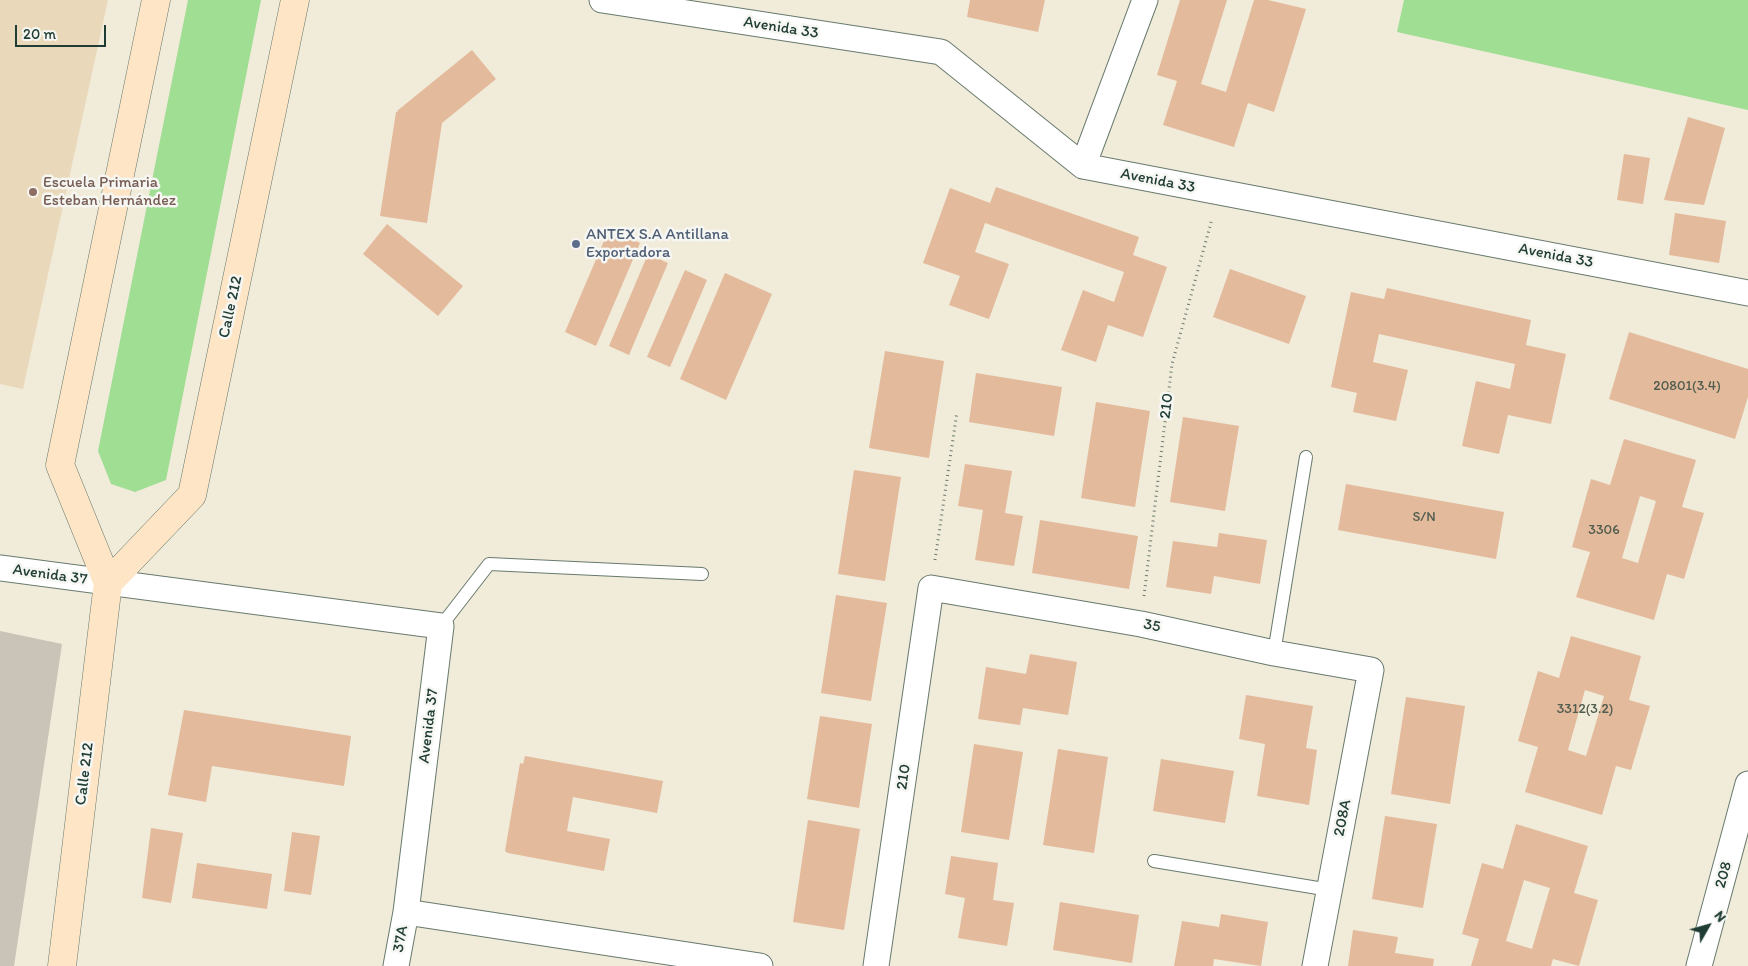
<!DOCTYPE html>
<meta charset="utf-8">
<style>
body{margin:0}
#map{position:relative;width:1748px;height:966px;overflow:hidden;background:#f1ebd9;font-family:Itim,sans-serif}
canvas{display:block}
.north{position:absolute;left:1683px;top:901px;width:50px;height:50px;-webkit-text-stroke:4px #f6f6f2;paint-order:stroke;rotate:52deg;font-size:14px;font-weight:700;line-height:20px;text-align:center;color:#1f3d34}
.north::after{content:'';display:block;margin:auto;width:18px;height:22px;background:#1f3d34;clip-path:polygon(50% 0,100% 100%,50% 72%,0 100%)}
.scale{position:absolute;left:15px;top:25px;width:91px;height:22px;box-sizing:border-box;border:2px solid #1f3d34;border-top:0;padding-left:6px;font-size:15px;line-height:18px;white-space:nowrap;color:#1f3d34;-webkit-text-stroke:4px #f6f6f2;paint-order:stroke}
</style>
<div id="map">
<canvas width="1748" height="966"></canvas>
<div class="north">N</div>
<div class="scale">20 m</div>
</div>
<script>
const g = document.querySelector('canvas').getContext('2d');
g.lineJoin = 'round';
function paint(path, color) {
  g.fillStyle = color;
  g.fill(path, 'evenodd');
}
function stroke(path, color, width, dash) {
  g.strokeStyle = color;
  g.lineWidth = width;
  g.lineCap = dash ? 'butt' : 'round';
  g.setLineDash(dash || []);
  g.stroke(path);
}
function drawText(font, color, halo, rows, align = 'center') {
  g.font = font + ' Itim,sans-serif';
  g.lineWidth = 5;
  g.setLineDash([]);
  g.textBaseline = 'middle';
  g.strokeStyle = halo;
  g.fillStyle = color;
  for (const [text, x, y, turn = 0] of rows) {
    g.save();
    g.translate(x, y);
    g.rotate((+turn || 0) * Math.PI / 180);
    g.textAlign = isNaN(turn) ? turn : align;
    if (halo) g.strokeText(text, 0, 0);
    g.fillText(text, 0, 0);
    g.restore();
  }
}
paint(new Path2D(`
 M0,0H108L23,389L0,384Z`), '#e9d9ba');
paint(new Path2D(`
 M0,631L62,644L14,966H0Z`), '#c9c3b8');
paint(new Path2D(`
 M188,0H261L166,480L135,492L111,484L98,451Z
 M1404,0H1748V110L1397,32Z`), '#9fde93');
paint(new Path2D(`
 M970,0H1045L1038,32L967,17Z
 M1180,0H1227L1201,84L1226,92L1254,0H1268L1306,9L1274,112L1248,103L1234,147L1163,125L1177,81L1157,75Z
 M472,50L496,79L442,123L427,223L380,216L396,112H398L397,111Z
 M1688,117L1725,128L1704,205L1664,200Z
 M1624,154L1650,158L1643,204L1617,200Z
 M996,187L1139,237L1133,255L1167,267L1143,337L1108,325L1096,362L1061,350L1083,290L1114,302L1124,272L985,223L975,252L1009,264L989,319L949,305L960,276L923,263L950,188L990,203Z
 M1675,213L1726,221L1719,263L1669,255Z
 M387,224L463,286L438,316L363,254Z
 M609,229L640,243L596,346L565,332Z
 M648,254L668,263L629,355L609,346Z
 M1230,269L1306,296L1289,344L1213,317Z
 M685,270L707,280L670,367L647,357Z
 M725,273L772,294L726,400L680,379Z
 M1387,288L1531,320L1526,345L1566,354L1551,424L1508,415L1499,454L1462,446L1476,381L1510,389L1515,364L1379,334L1373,362L1408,370L1396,421L1353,412L1357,393L1331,387L1351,292L1384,299Z
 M1629,332L1748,369V397L1735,439L1609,399Z
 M885,351L944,361L929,458L869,448Z
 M976,373L1062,387L1054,436L969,422Z
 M1096,402L1150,411L1135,507L1081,498Z
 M1183,417L1239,426L1225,511L1170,502Z
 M1624,439L1696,460L1682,507L1704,513L1684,579L1667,574L1654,620L1576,597L1590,552L1572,547L1591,479L1610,485ZM1640,496L1656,501L1638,563L1622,558Z
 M965,464L1012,471L1005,513L1023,516L1014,566L975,560L983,510L958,506Z
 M854,470L901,477L885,581L838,574Z
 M1346,484L1504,512L1496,559L1338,530Z
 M1040,520L1138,536L1129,589L1032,573Z
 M1219,533L1267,540L1260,584L1214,576L1211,594L1166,587L1173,541L1217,547Z
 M836,595L887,603L871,701L821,693Z
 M1571,636L1641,656L1629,700L1650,706L1631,770L1616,766L1602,815L1525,792L1538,747L1518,741L1538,671L1559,678ZM1585,690L1604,696L1586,756L1568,750Z
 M1030,654L1077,662L1068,715L1023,708L1020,725L978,719L986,667L1026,674Z
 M1246,695L1313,706L1306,748L1317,750L1309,805L1257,796L1265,744L1239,739Z
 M1406,697L1465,706L1450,804L1391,794Z
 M184,710L351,736L344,786L212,766L206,802L168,795Z
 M820,716L872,724L859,808L807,799Z
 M974,744L1023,752L1009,840L961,832Z
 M1058,749L1108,757L1094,853L1043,845Z
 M525,756L663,781L657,813L573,797L567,831L610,839L604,871L508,853L505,851L520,763L523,764Z
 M1161,759L1234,771L1225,823L1153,811Z
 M1385,816L1437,824L1423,908L1372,899Z
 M808,820L860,829L844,930L793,922Z
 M1516,824L1588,846L1574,893L1598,900L1579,966L1553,959L1551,966H1471L1479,939L1462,934L1482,863L1503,869ZM1524,880L1550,888L1532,949L1506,941Z
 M151,828L183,833L171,903L142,898Z
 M292,832L320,836L311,895L284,891Z
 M951,856L998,863L993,900L1014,903L1007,946L958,938L965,898L945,894Z
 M197,863L272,874L267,909L192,898Z
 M1060,902L1139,915L1132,963L1053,950Z
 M1221,914L1268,922L1261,966L1214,959L1213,966H1174L1182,921L1219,927Z
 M1353,930L1398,937L1395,953L1434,959L1433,966H1348Z`), '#e3ba9c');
const lane = new Path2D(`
 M441,626L489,564L702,574
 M1274,653L1306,457
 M1154,861L1330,890`);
const street = new Path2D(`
 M602,0L941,52L1083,166L1748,293
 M1083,166L1145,0
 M0,568L441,626L406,912L396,966
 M406,912L760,966
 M876,966L931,588L1141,624L1274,653L1371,670L1315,966
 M1699,966L1748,784`);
const secondary = new Path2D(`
 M108,583L192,495L295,0
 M62,966L108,583L60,465L156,0`);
stroke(lane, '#687a6e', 14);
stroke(street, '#687a6e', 27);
stroke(secondary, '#687a6e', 29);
stroke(new Path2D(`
 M935,560L957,412
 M1144,596L1172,364L1212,219`), '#687a6e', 3, [1, 4]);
stroke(lane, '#fff', 12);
stroke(street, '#fff', 25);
stroke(secondary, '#fee5c5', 28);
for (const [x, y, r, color] of [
 [33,192,5,"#8d6e63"],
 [576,244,5,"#5c6f8a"]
]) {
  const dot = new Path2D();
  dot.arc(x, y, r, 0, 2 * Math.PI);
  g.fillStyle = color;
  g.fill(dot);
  stroke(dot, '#f6f6f2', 2);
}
drawText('14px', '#505c4e', null, [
 ["20801(3.4)",1687,386],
 ["S/N",1424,517],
 ["3306",1604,530],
 ["3312(3.2)",1585,709]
]);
drawText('16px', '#1f3d34', '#f6f6f2', [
 ["Avenida 33",781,28,9],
 ["Avenida 33",1158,181,11],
 ["Avenida 33",1556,256,11],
 ["Calle 212",231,307,-78],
 ["210",1167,406,-83],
 ["Avenida 37",50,575,8],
 ["35",1152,626,12],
 ["Avenida 37",429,726,-83],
 ["Calle 212",85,774,-83],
 ["210",904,777,-82],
 ["208A",1343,818,-79],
 ["208",1724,875,-75],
 ["37A",401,939,-80]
]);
drawText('16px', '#785e54', '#f6f6f2', [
 ["Escuela Primaria",43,183],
 ["Esteban Hernández",43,201]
], 'left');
drawText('16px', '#4e5e75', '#f6f6f2', [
 ["ANTEX S.A Antillana",586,235],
 ["Exportadora",586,253]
], 'left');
</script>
